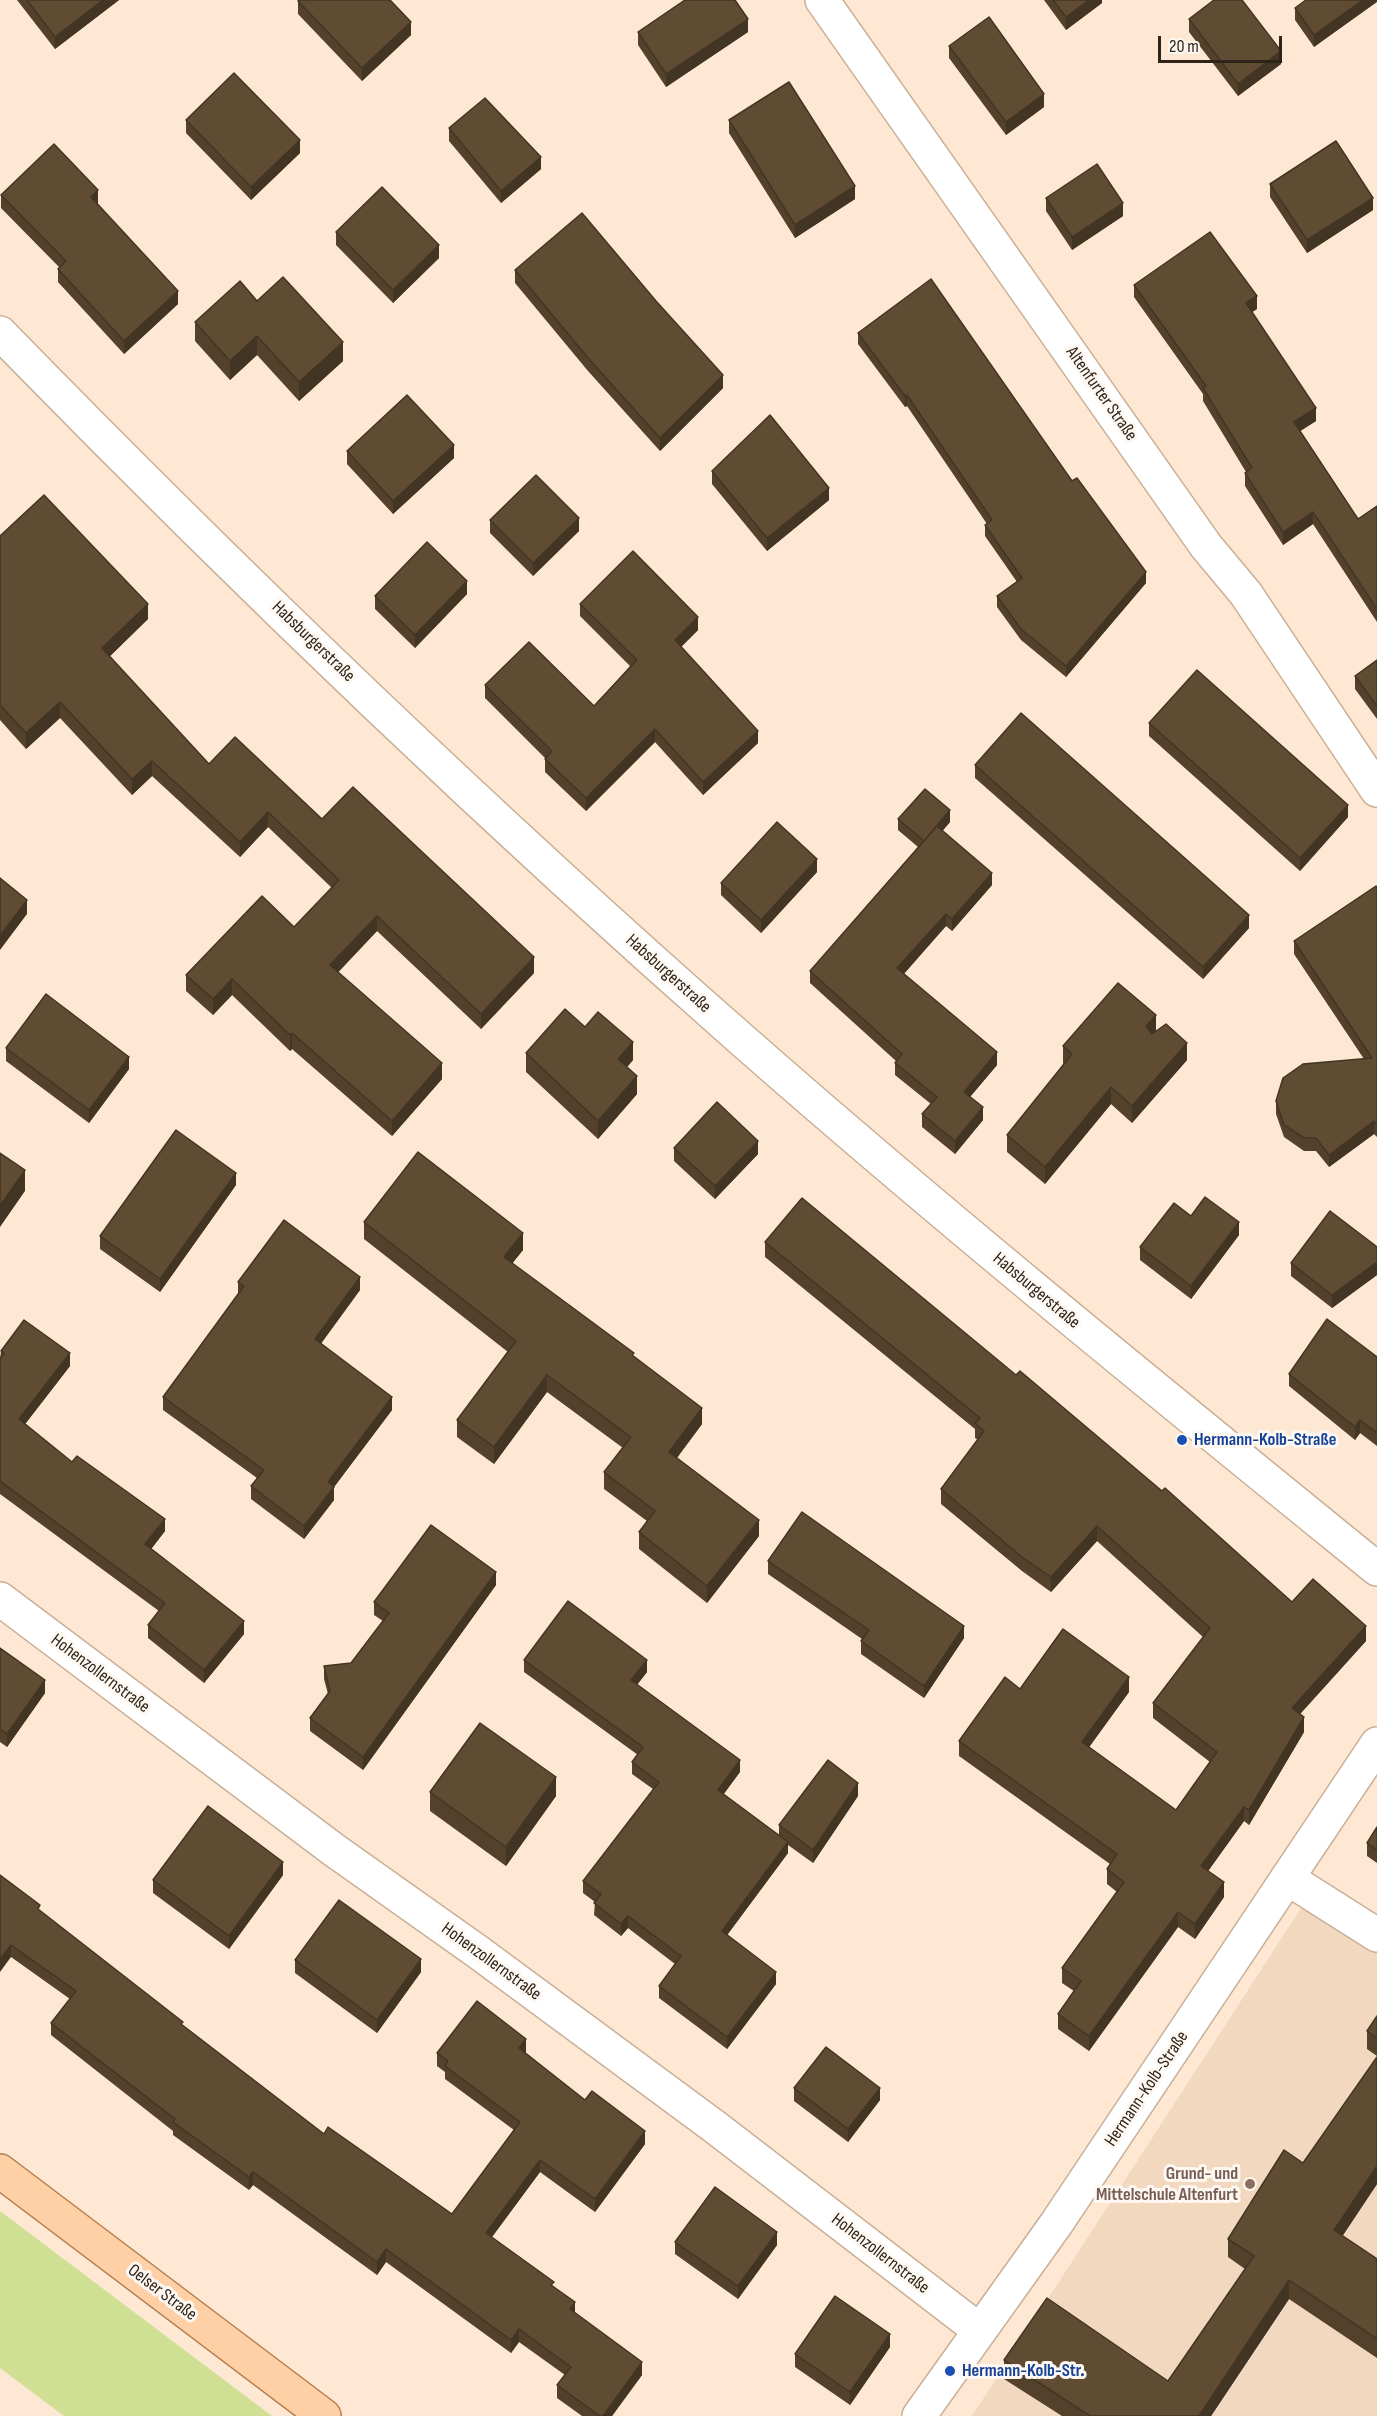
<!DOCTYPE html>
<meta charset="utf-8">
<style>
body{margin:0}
#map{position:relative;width:1377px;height:2416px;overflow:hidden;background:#fee8d3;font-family:"Sofia Sans Condensed",sans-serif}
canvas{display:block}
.scale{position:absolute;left:1158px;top:36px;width:124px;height:27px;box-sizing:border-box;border:3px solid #2e241a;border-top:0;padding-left:8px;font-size:18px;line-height:21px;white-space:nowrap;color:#2e241a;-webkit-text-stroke:4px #fef8f3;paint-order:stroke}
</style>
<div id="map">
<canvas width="1377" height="2416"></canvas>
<div class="scale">20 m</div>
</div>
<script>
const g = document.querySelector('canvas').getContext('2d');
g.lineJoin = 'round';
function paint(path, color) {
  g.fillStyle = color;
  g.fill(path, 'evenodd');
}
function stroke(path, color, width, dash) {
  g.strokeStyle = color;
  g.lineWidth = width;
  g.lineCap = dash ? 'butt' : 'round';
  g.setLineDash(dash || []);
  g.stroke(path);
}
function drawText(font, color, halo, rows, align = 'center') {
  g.font = font + ' "Sofia Sans Condensed",sans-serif';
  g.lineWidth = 6;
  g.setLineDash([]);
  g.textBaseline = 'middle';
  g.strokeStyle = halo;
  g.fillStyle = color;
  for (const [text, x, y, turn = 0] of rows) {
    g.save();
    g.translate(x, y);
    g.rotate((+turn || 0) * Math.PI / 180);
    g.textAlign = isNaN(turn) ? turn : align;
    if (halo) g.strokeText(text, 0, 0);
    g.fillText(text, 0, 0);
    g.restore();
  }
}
paint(new Path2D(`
 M1303,1905L1377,1953V2416H972Z`), '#f3d8c0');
paint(new Path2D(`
 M0,2211L272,2416H64L0,2368Z`), '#cfe094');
const minor = new Path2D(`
 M822,0L1206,546L1246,594L1377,790
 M0,333C238,577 485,814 741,1039C948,1221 1163,1395 1377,1569
 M0,1599L334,1850L478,1952L715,2127L979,2330
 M1287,1878L1377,1935
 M919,2416L1056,2224L1377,1744`);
const major = new Path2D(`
 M0,2171L324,2416`);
stroke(minor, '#caaf97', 36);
stroke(major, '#b67e4d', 36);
stroke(minor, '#fff', 33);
stroke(major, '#ffcfa5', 33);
paint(new Path2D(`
 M17,0H119L55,49Z
 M1044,0H1102V3L1066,30Z
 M1377,0L1314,47L1295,20V8Z
 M298,1L411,35L362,81L298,14Z
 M1189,19L1281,64L1238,96L1189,32Z
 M638,32H748L666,87L638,45Z
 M949,46L1044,107L1006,135L949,58Z
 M186,120L300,153L251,200L186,133Z
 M729,120L855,199L795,238L729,133Z
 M449,128L541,169L501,203L449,141Z
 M1270,184L1373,210L1307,253L1270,197Z
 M1,195L98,203H97L178,304L124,354L58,282V269L59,267L1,208Z
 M1046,198L1123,216L1072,250L1046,211Z
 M336,232L439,258L393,303L336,245Z
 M515,270L723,388L660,451L588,371L515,283Z
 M1134,285L1257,309L1252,312L1316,421L1300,431L1358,519L1377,506V622L1313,524L1283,545L1245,486V473L1246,472L1203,401V394L1134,297Z
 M257,301L343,361L299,401L257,355L230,380L195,341V322Z
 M858,333L1072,481L1146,583L1066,677L1021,640L997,607V596L1017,582L985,536V525L987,524L907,406L905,407L858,344Z
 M347,451L454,458L393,514L347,464Z
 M712,471L829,500L767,551L712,484Z
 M490,520L579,531L533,576L490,533Z
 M0,536L148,619L109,657L209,764L322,819L534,973L481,1029L377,931L338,972L442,1079L392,1136L292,1049L290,1051L232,995L213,1015L186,991V975L294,927L332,888L268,827L240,857L152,776L132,795L60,718L26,749L0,720Z
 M467,594L415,648L375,609V596Z
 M580,604L698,630L681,647L758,743L703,795L655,742L586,811L545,772V758L485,698V685L594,706L630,666L580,616Z
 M1377,660V719L1355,689V676Z
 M1149,723L1348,817L1300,871L1149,736Z
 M975,765L1249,928L1203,979L975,778Z
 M898,819L950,822L942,831L992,885L952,931L946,926L904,974L997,1065L970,1097L983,1120L955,1154L922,1127V1114L931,1104L895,1075V1063L896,1061L810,983V971L918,847L898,830Z
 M817,872L761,933L721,895V883Z
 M1377,888V1137L1374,1134L1329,1167L1316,1151H1304L1284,1137L1276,1114V1101L1364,1059L1294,954V941Z
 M585,1027L633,1060L627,1067L637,1094L598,1139L526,1072V1053Z
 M1156,1031L1187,1060L1132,1123L1111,1104L1045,1184L1007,1152V1135L1064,1064L1063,1063V1046Z
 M6,1048L129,1069L89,1123L6,1061Z
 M674,1148L758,1154L715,1199L674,1161Z
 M236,1185L160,1292L100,1249V1236Z
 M1191,1216L1239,1235L1191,1299L1140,1260V1247Z
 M364,1222L523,1250L512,1263L634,1357L702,1424L677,1458L759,1536L707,1603L639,1549V1532L647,1521L604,1489V1472L623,1448L547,1392L494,1464L457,1437V1420L508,1352L364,1239Z
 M765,1242L1292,1602L1366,1641L1300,1714L1304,1732L1249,1825L1244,1821L1208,1871L1224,1897L1195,1939L1178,1927L1089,2051L1058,2029V2014L1074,1991L1062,1983V1968L1117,1892L1107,1884V1869L1110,1864L959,1756V1741L1020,1689L1129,1692L1089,1747L1176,1810L1210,1762L1153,1718V1703L1203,1637L1097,1541L1051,1592L1022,1571L941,1504V1489L978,1440L975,1438V1429L765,1257Z
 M1377,1247V1275L1332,1308L1291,1276V1263Z
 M238,1282L360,1290L321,1343L392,1410L334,1487V1500L304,1539L251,1499V1486L257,1478L163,1410V1397L238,1294Z
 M1,1351L70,1366L25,1424L72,1462L165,1531L151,1549L244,1634L204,1683L148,1638V1625L159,1611L0,1494V1359Z
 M1377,1357V1446L1360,1433L1355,1440L1289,1386V1374Z
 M768,1561L964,1638L924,1698L861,1654V1641L862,1639L768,1574Z
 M496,1585L363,1770L310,1731V1718L328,1694L324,1679V1666L351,1663L383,1621L374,1615V1602Z
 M0,1648L45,1693L7,1747L0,1742Z
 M524,1660L647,1672L637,1685L740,1772L723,1794L779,1835V1825L858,1796L813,1863L788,1845V1853L727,1935L776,1984L727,2049L659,1998V1986L675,1964L628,1928L621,1936L594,1915L595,1902L583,1893V1881L653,1789L632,1774V1762L638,1755L524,1672Z
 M430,1792L556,1796L506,1866L430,1811Z
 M1377,1827V1863L1367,1856V1843Z
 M0,1875L40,1912L183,2026L324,2134L452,2214L514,2130L445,2079V2072L437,2066V2053L526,2052V2053L585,2100L645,2144L595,2212L540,2172L492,2237L554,2287L575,2313L642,2375L612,2416H582L557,2398V2385L565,2375L519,2342L511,2353L386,2262L377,2275L253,2185L249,2190L173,2135V2131L51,2035V2023L70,1999L11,1957Z
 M283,1875L229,1949L153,1893V1880Z
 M295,1960L421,1972L377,2033L295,1973Z
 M1377,2016V2056L1367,2049V2031Z
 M1377,2057V2184L1342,2236L1377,2259V2358L1289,2299L1211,2416H1062L1004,2379V2360L1168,2381L1245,2269L1228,2257V2239L1303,2163Z
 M794,2088L880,2100L848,2142L794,2101Z
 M675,2242L777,2245L738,2299L675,2254Z
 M890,2347L850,2405L795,2367V2354Z`), '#53412c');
paint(new Path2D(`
 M103,0H119L55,49V37Z
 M1089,0H1102V3L1066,30V17Z
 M1363,0H1377V2L1314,47V35Z
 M748,19V32L666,87V74Z
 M411,22V35L362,81V68Z
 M1281,51V64L1238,96V84Z
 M1044,94V107L1006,135V122Z
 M300,140V153L251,200V187Z
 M541,157V169L501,203V191Z
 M855,186V199L795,238V225Z
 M98,190V203L91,210V197Z
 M1373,198V210L1307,253V240Z
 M1123,203V216L1072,250V237Z
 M439,245V258L393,303V290Z
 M178,291V304L124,354V341Z
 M1257,296V309L1246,316V303Z
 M257,336V355L230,380V361Z
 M343,342V361L299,401V382Z
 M723,375V388L660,451V438Z
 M907,395V406L905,407V396Z
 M1316,408V421L1294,435V422Z
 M454,445V458L393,514V501Z
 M829,488V500L767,551V538Z
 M1313,512V524L1283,545V532Z
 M579,518V531L533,576V563Z
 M1146,572V583L1066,677V666Z
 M467,581V594L415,648V635Z
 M148,604V619L102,664V648Z
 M698,617V630L675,653V640Z
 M60,702V718L26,749V733Z
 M655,729V742L586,811V798Z
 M758,731V743L703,795V782Z
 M152,761V776L132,795V779Z
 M1348,805V817L1300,871V858Z
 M950,810V822L924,853V841Z
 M268,812V827L240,857V842Z
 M817,859V872L761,933V920Z
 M992,873V885L952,931V919Z
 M27,900V914L0,950V936Z
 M946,914V926L897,981V968Z
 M1249,915V928L1203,979V967Z
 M377,916V931L330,981V965Z
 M534,957V973L481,1029V1014Z
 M232,979V995L213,1015V999Z
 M1156,1015V1032L1146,1043V1026Z
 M292,1033V1049L290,1051V1035Z
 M633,1042V1060L618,1078V1059Z
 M1187,1043V1060L1132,1123V1106Z
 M997,1052V1065L964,1104V1092Z
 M129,1057V1069L89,1123V1110Z
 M442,1063V1079L392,1136V1121Z
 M637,1076V1094L598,1139V1121Z
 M1111,1087V1104L1045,1184V1167Z
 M983,1107V1120L955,1154V1141Z
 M1374,1121V1134L1329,1167V1155Z
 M758,1141V1154L715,1199V1186Z
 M25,1170V1191L0,1227V1206Z
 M236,1173V1185L160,1292V1279Z
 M1239,1222V1235L1191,1299V1286Z
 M523,1233V1250L504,1274V1257Z
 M1377,1262V1275L1332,1308V1295Z
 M360,1277V1290L315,1352V1339Z
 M70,1353V1366L19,1432V1419Z
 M547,1375V1392L494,1464V1447Z
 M392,1397V1410L328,1495V1482Z
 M702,1408V1424L669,1468V1452Z
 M1360,1420V1433L1355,1440V1427Z
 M334,1487V1500L304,1539V1526Z
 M165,1519V1531L145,1557V1544Z
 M759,1520V1536L707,1603V1586Z
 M1097,1526V1541L1051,1592V1577Z
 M496,1572V1585L363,1770V1757Z
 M244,1621V1634L204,1683V1670Z
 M964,1626V1638L924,1698V1686Z
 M1366,1626V1641L1292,1723V1708Z
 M647,1660V1672L631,1692V1680Z
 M1129,1677V1692L1082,1757V1742Z
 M45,1680V1693L7,1747V1734Z
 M1304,1717V1732L1249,1825V1810Z
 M740,1760V1772L718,1802V1790Z
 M556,1777V1796L506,1866V1847Z
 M858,1783V1796L813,1863V1850Z
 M1244,1807V1821L1201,1881V1866Z
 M788,1842V1853L722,1942V1931Z
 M283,1862V1875L229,1949V1936Z
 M1224,1882V1897L1195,1939V1924Z
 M1178,1912V1927L1089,2051V2036Z
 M628,1916V1928L621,1936V1924Z
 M11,1945V1957L0,1972V1959Z
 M421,1959V1972L377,2033V2020Z
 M776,1972V1984L727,2049V2037Z
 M526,2039V2052L519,2061V2048Z
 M880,2088V2100L848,2142V2129Z
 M645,2131V2144L595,2212V2199Z
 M540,2160V2172L486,2245V2233Z
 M1377,2166V2184L1334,2249V2230Z
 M253,2172V2185L249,2190V2177Z
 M777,2232V2245L738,2299V2286Z
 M386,2249V2262L377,2275V2262Z
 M1289,2280V2299L1211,2416H1199Z
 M575,2302V2314L570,2309Z
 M519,2329V2342L511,2353V2340Z
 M890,2334V2347L850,2405V2392Z
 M642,2362V2375L612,2416H603Z`), '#433524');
const building = new Path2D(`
 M27,0H103L55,37Z
 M299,0H390L411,22L362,68L298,1Z
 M685,0H735L748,19L666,74L638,32Z
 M1053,0H1089L1066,17Z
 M1214,0H1242L1281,51L1238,84L1189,19Z
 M1306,0H1363L1314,35L1295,8Z
 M989,17L1044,94L1006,122L949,46Z
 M234,73L300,140L251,187L186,120Z
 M789,82L855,186L795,225L729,120Z
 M485,98L541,157L501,191L449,128Z
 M1336,141L1373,198L1307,240L1270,184Z
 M54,144L98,190L91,197L178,291L124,341L58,269L66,261L1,195Z
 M1097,164L1123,203L1072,237L1046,198Z
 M382,187L439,245L393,290L336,232Z
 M582,213L656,301L723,375L660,438L588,358L515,270Z
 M1210,232L1257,296L1246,303L1316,408L1294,422L1358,519L1377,506V609L1313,512L1283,532L1245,473L1252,468L1203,388L1206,386L1134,285Z
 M283,277L343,342L299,382L257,336L230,361L195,322L240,281L257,301Z
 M931,279L1072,481L1077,478L1146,572L1066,666L1021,629L997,596L1022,578L985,525L992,520L907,395L905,396L858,333Z
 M407,395L454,445L393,501L347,451Z
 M770,415L829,488L767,538L712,471Z
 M536,475L579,518L533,563L490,520Z
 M44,495L148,604L102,648L209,764L235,737L322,819L353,787L534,957L481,1014L377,916L330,965L442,1063L392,1121L292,1033L290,1035L232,979L213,999L186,975L262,896L294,927L339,880L268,812L240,842L152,761L132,779L60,702L26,733L0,705V536Z
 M427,542L467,581L415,635L375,596Z
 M633,551L698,617L675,640L758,731L703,782L655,729L586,798L545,759L552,751L485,685L529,642L594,706L637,660L580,604Z
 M1377,660V706L1355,676Z
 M1197,670L1348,805L1300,858L1149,723Z
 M1021,713L1249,915L1203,967L975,765Z
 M925,789L950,810L924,841L898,819Z
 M777,822L817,859L761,920L721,883Z
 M937,826L992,873L952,919L946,914L897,968L997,1052L964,1092L983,1107L955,1141L922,1114L937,1097L895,1063L902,1054L810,971Z
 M0,878L27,900L0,936Z
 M1376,886L1377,888V1125L1374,1121L1329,1155L1316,1138H1304L1284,1125L1276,1101L1283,1078L1303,1064L1372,1058L1294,941Z
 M1118,983L1156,1015L1146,1026L1152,1034L1166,1024L1187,1043L1132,1106L1111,1087L1045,1167L1007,1135L1072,1054L1063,1046Z
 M46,994L129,1057L89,1110L6,1048Z
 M565,1009L585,1027L598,1012L633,1042L618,1059L637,1076L598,1121L526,1053Z
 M717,1102L758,1141L715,1186L674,1148Z
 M176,1130L236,1173L160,1279L100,1236Z
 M418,1152L523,1233L504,1257L634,1353L632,1355L702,1408L669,1452L759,1520L707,1586L639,1532L655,1511L604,1472L631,1437L547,1375L494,1447L457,1420L516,1341L364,1222Z
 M0,1153L25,1170L0,1206Z
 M1205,1197L1239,1222L1191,1286L1140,1247L1174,1203L1191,1216Z
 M802,1198L1016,1375L1020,1371L1162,1491L1165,1488L1292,1602L1313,1579L1366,1626L1292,1708L1304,1717L1249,1810L1244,1807L1201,1866L1224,1882L1195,1924L1178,1912L1089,2036L1058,2014L1081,1981L1062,1968L1124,1882L1107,1869L1117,1854L959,1741L1005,1677L1020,1689L1063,1629L1129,1677L1082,1742L1176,1810L1217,1752L1153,1703L1210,1628L1097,1526L1051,1577L1022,1557L941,1489L984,1431L975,1423L980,1418L765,1242Z
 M1330,1211L1377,1247V1262L1332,1295L1291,1263Z
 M284,1220L360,1277L315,1339L392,1397L328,1482L334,1487L304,1526L251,1486L264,1470L163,1397L244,1286L238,1282Z
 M1327,1319L1377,1357V1433L1360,1420L1355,1427L1289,1374Z
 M24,1320L70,1353L19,1419L72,1462L77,1456L165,1519L145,1544L244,1621L204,1670L148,1625L165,1603L0,1481V1359L4,1353L1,1351Z
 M802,1512L964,1626L924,1686L861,1641L869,1630L768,1561Z
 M431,1525L496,1572L363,1757L310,1718L330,1691L324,1666L351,1663L389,1613L374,1602Z
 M568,1601L647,1660L631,1680L740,1760L718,1790L788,1842L722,1931L776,1972L727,2037L659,1986L681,1956L628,1916L621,1924L594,1903L601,1894L583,1881L659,1782L632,1762L643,1747L524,1660Z
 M0,1648L45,1680L7,1734L0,1729Z
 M480,1723L556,1777L506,1847L430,1792Z
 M828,1760L858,1783L813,1850L779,1825Z
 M208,1806L283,1862L229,1936L153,1880Z
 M1377,1827V1850L1367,1843Z
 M0,1875L40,1905L38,1909L183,2022L181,2024L324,2134L328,2127L452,2214L520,2122L445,2066L448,2061L437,2053L477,2001L526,2039L519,2048L585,2100L592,2091L645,2131L595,2199L540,2160L486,2233L554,2282L551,2285L575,2302L570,2309L642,2362L603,2416H600L557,2385L571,2367L519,2329L511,2340L386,2249L377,2262L253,2172L249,2177L173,2122L175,2119L51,2023L76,1991L11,1945L0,1959Z
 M339,1900L421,1959L377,2020L295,1960Z
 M1377,2016V2038L1367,2031Z
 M826,2047L880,2088L848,2129L794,2088Z
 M1377,2057V2166L1334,2230L1377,2259V2339L1289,2280L1199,2416H1090L1004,2360L1047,2298L1168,2381L1254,2256L1228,2239L1284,2150L1303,2163Z
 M715,2187L777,2232L738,2286L675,2242Z
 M835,2296L890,2334L850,2392L795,2354Z`);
paint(building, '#604c33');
stroke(building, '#433524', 1.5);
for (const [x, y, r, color] of [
 [1182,1440,6,"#1a4fb4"],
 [1250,2184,6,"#8d6e63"],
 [950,2371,6,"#1a4fb4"]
]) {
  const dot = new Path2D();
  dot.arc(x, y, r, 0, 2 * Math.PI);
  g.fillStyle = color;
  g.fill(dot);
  stroke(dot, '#fef8f3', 2);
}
drawText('18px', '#2e241a', '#fef8f3', [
 ["Altenfurter Straße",1101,394,55],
 ["Habsburgerstraße",313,642,44],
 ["Habsburgerstraße",668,974,42],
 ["Habsburgerstraße",1036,1291,40],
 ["Hohenzollernstraße",100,1674,37],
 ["Hohenzollernstraße",491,1962,36],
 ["Hermann-Kolb-Straße",1147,2089,-56],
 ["Hohenzollernstraße",880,2254,38],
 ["Oelser Straße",162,2293,37]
]);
drawText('bold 18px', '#164399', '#fef8f3', [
 ["Hermann-Kolb-Straße",1194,1440],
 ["Hermann-Kolb-Str.",962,2371]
], 'left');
drawText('bold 18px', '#785e54', '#fef8f3', [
 ["Grund- und",1238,2174],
 ["Mittelschule Altenfurt",1238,2195]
], 'right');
</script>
